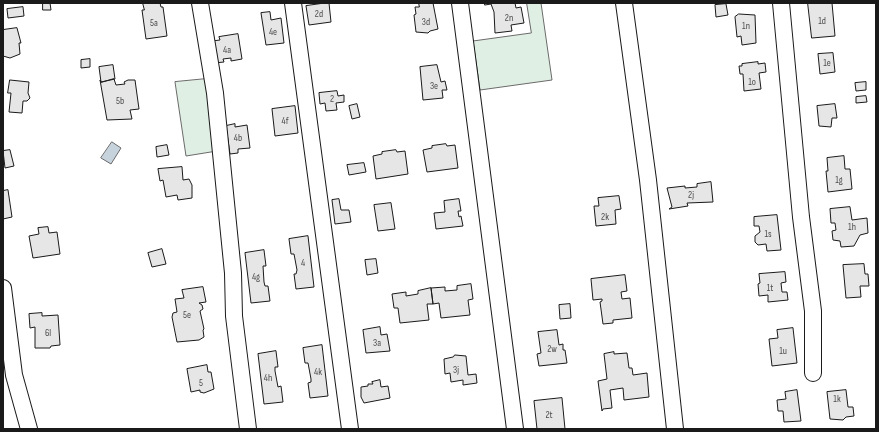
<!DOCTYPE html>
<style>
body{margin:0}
#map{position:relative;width:879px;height:432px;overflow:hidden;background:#fff;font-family:"Sofia Sans Condensed",sans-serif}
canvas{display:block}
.frame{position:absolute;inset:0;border:4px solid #1a1a1a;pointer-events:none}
</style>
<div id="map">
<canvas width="879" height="432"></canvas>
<div class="frame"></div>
</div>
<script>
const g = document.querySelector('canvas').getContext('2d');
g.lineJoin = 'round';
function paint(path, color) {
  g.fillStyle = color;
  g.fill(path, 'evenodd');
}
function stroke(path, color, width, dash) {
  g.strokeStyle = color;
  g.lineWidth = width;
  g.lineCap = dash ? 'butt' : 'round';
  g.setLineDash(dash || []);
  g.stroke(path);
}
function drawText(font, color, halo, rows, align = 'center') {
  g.font = font + ' "Sofia Sans Condensed",sans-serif';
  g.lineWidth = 3;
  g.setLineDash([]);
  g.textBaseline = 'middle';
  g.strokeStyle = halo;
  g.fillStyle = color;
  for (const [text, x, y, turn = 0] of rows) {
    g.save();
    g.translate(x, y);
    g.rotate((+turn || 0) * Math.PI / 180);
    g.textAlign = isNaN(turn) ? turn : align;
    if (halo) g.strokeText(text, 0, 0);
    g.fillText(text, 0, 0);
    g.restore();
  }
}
const green = new Path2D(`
 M527,3H541L552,80L480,90L473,41L531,33Z
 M206,79L217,151L186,156L175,82Z`);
paint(green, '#e0efe3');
stroke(green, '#6a6a6a', 1);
const water = new Path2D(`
 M112,142L121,148L111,164L101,158Z`);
paint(water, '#c6d2dc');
stroke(water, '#6a6a6a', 1);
const building = new Path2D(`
 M43,3H50L51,10H43Z
 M143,3H160L161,7H163L167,36L146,39L142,10H144Z
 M325,3H329L331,22L309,25L306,6Z
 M419,3H433L438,29L430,31L428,33L416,32L414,15L416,14L415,7H419Z
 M485,3H515L516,8L521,7L524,23L511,25L512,31L495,33L494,12L491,4L485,5Z
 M808,3H832L835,36L812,38Z
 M726,4L728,15L716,17L715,5Z
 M23,7L24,16L8,18L7,9Z
 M270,12L271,20L281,18L284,43L266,45L261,13Z
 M739,14L755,15L756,43L742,45L741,36L737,37L735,17Z
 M17,28L21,43H19L20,54L10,58L3,56V30Z
 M238,34L242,59L231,61V58L223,59L224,62L214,63L212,41L220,40L219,37Z
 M833,53L835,72L820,74L818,54Z
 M90,59V67L81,68V60Z
 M758,62V64L765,63L766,72L759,73L761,89L744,91L743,74H740L739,66H742V64Z
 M113,65L115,79L101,82L99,67Z
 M437,65L441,82L445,81L447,90H442L443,98L423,100L420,67Z
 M114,79L116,85L125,84L124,82L128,80H135L139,109L130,110L132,119L107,120L100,80L101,82Z
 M10,80L29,82L28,93L30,98L27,101H23L22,113L9,112L11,93H8Z
 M866,82V90L856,91L855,83Z
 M337,91L338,96L344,95V102L336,103L337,110L326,111L325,103L320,104L319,93Z
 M866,96L867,102L856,103V97Z
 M357,104L360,117L352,119L349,106Z
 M835,104L837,118H832L831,127L819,126L817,106Z
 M295,106L298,133L275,136L272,109Z
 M235,124V127L247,125L250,148L238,149V153L230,154L226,126Z
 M446,144L447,146L455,145L458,168L427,172L423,150L432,148V146Z
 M167,145L169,155L157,157L156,147Z
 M10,150L14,166L5,168L3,151Z
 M396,150L397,152L405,151L408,174L376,179L373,156L382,154V152Z
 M844,156L845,169H850L852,189L828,192L826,171H828L827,158Z
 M364,163L366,172L349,175L347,165Z
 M182,167L183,180L189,179L192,185V198L178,200L177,195L166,197L163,180L160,181L158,169Z
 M711,182L713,202L687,203L688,206L669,209L672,207L667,188L685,186V188L697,187V184Z
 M8,190L12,217L3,219V191Z
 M619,196L621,209L615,210L616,224L596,226L594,206H599L598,198Z
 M339,199L341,210H349L351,222L335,224L332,200Z
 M459,199L461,211H458L459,217L461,216L463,226L436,229L434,213L445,212L444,201Z
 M391,203L395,229L378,231L374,205Z
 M850,207L852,220L867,218L868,233L860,235L854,246L841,247L840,241L833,240L832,231L836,230L835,223H831L830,209Z
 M777,215L781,250L767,251L766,244L758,245L755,242V236L760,232L759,226H754V217Z
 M48,227L49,233L57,232L60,254L33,258L29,236L39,234L38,228Z
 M308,236L314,287L296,289L294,274H296L297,270L294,254H291L289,239Z
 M162,249L166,264L152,267L148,253Z
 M264,250L266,266H263L264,282L265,286H268L270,301L251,303L245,253Z
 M376,259L378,273L367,275L365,260Z
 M864,264L865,274H868L869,286H860L861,297L846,298L843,265Z
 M785,272L786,282L781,283L782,292H787L788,300L768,302V295L759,296L758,284L760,283L759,274Z
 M625,275L627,291L621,292L622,299L630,298L632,318L613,320V323L603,324L600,302L602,301V299L593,300L591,279Z
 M471,284L473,299L468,300L470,315L441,318L439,303L433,304L431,288L445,287V291L457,290V286Z
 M203,287L206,302L199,303L202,305L203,309L200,311L204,329L203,330L204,337L199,340L177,342L172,317L173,313L177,312L175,299L184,298L182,290Z
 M431,288L433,304H427L429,320L400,323L398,308H394L392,294L406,292V296L418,294V291Z
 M570,304L571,318L560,319L559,305Z
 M42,313V316L58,315L60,345L51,346L50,348H35V327L30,328L29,314Z
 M380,327L381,335L387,334L390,351L366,353L363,330Z
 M793,328L797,363L772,366L769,339L778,338L777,330Z
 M557,330L559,345L563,344V350H565L567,363L539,366L537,354L541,353L538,332Z
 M322,345L328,396L310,398L308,383L311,382V379L308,363H305L303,348Z
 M276,351L278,367H275V371L278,387L281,386L283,402L264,404L258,354Z
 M614,352V354L627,353L629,368H632L633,375L647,373L649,397L624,400L623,388L610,390L612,408L603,409L602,411L598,381L607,379L604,354Z
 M455,355L466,356L468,375L476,374L477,383L463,385V380L451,382L450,373L445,374L444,359L453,357Z
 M207,365L208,372H211L214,389L204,393L200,392V390L191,392L187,369Z
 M380,380L381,387L388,386L390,398L364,403L361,397V387L368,386V384H373L372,382Z
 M797,390L801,421L784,422L783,411H778L777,400L786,399L785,392Z
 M846,390L848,407H853L854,416L846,417L843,420L830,419L827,392Z
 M562,398L565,429H537L534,401Z`);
paint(building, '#e6e6e6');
stroke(building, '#1a1a1a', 1);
const minor = new Path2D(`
 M200,3L215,93L233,273L234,316L248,429
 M293,3L350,429
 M460,3L515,429
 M624,3L648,180L675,429
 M781,3L801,217L813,311V373
 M3,288L14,375L29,429`);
stroke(minor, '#1a1a1a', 18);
stroke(minor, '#fff', 16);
drawText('10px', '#4d4d4d', null, [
 ["2d",319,14],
 ["2n",509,18],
 ["1d",822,21],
 ["3d",426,22],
 ["5a",154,23],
 ["1n",746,26],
 ["4e",273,32],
 ["4a",227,50],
 ["1e",827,63],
 ["1o",752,82],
 ["3e",434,86],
 ["2",332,99],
 ["5b",120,101],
 ["4f",285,121],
 ["4b",238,138],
 ["1g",839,180],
 ["2j",691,195],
 ["2k",605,217],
 ["1h",852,227],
 ["1s",768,234],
 ["4",303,263],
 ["4g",256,277],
 ["1t",770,288],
 ["5e",187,315],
 ["6l",48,333],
 ["3a",377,343],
 ["2w",552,349],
 ["1u",783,351],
 ["3j",456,370],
 ["4k",318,372],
 ["4h",268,378],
 ["5",201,383],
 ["1k",837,399],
 ["2t",549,415]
]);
</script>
